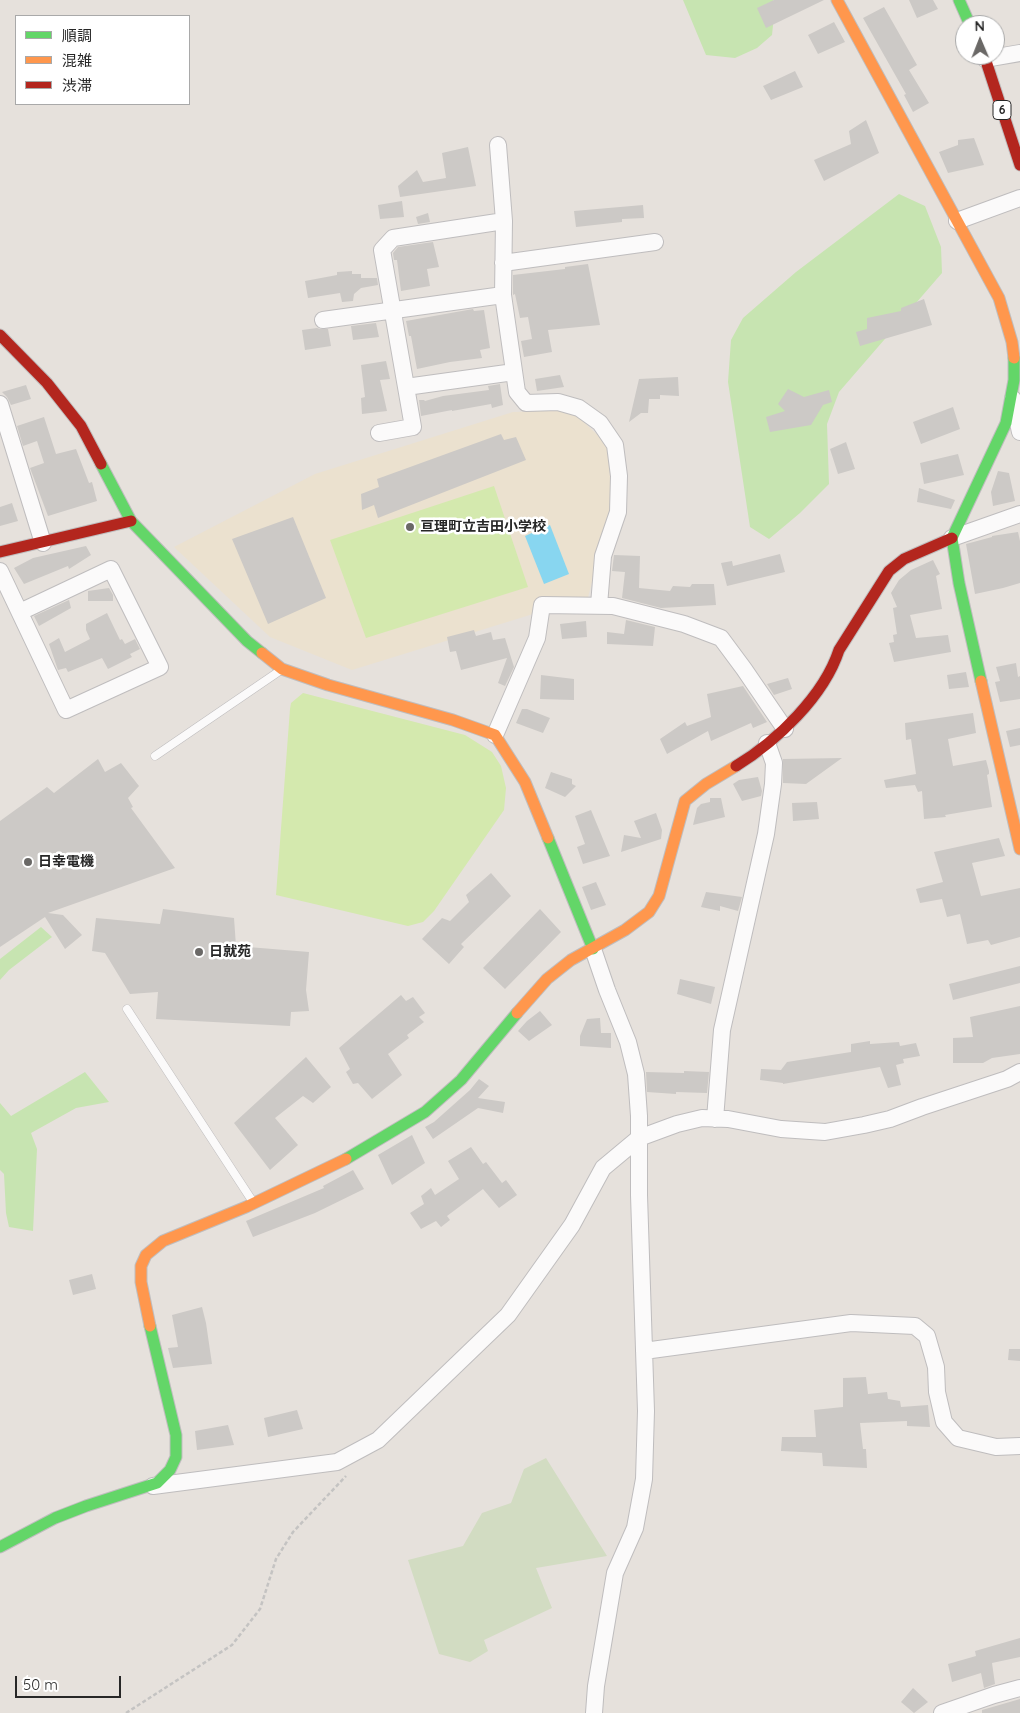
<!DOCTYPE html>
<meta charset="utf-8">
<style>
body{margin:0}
#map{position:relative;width:1020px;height:1713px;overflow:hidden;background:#e6e1dc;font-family:Quicksand,"Noto Sans JP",sans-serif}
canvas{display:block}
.legend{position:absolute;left:15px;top:15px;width:175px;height:90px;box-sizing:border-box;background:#fff;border:1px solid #a9a9a9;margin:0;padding:6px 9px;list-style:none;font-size:15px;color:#272727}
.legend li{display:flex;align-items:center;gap:10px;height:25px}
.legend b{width:25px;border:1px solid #a9a9a9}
.north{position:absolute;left:955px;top:15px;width:50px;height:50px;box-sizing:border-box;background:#fff;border:1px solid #a9a9a9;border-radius:50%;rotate:359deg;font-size:14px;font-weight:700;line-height:20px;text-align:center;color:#272727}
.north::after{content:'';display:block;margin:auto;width:18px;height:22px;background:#6a6866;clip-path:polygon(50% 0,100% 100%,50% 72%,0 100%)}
.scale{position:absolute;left:15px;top:1676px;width:106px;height:22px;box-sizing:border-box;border:2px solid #272727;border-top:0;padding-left:6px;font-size:15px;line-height:18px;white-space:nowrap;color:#272727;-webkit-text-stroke:4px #fff;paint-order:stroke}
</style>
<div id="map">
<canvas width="1020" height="1713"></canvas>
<ul class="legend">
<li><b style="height:6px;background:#63d668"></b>順調</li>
<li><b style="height:6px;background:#ff974d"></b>混雑</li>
<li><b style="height:6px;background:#b3261e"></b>渋滞</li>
</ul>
<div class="north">N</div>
<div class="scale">50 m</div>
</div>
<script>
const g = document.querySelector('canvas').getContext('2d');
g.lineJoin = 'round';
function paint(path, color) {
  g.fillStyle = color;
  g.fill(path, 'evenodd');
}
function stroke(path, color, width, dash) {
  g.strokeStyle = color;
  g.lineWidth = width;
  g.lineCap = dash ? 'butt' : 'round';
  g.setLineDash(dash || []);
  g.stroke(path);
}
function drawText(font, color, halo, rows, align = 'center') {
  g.font = font + ' Quicksand,"Noto Sans JP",sans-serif';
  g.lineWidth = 5;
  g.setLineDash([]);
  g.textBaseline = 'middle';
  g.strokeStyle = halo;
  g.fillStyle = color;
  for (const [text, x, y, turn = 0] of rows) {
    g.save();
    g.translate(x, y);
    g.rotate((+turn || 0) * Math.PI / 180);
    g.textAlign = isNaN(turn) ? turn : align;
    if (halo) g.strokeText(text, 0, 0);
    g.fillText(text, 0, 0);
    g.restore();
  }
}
paint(new Path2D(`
 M571,410L608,445L612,507L588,597L352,670L270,637L174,547L315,474L513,412Z`), '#ebe1cf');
paint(new Path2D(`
 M683,0H773L775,6L772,35L757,48L735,58L706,55Z
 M899,194L925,206L941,247L942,273L839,392L827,424L829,484L800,513L769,539L750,527L728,382L731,340L743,318L796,272Z
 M41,927L52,937L9,970L0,980V959Z
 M85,1072L109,1102L76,1108L31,1133L37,1149L33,1231L9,1227L6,1213L4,1174L0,1170V1103L11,1116Z`), '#c7e4b1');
paint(new Path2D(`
 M546,1458L607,1556L536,1568L552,1608L484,1640L488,1651L470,1662L439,1654L408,1560L463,1546L482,1513L511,1503L524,1469Z`), '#d2dcc2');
paint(new Path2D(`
 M494,486L528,587L366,638L330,540Z
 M303,693L465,735L492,752L501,766L506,788L504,810L434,911L423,922L408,926L276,895L290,709L291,703Z`), '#d4e9ae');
paint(new Path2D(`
 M550,525L569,574L544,584L525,536Z`), '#88d6f0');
paint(new Path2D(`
 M774,0H824L766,28L757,8Z
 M909,0H933L938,9L917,18Z
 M884,7L917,65L909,70L929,103L913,112L904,95L906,94L863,18Z
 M834,22L845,42L818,54L808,35Z
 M795,71L803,87L771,100L763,86Z
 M866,120L879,153L824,181L814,160L851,144L849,131Z
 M974,138L984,165L948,173L939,152L958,145V140Z
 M468,147L476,186L400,197L398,186L417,170L423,182L446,178L442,153Z
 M402,201L404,217L380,219L378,205Z
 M643,205L644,218L622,219V222L576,227L574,211Z
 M428,213L430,222L418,224L416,217Z
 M433,242L439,267L427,269L430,286L401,291L397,260H394L393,253L398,247Z
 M588,264L600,325L548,330L552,352L524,357L521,341L532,339L528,317L520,318L515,294L513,295V275L565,269V267Z
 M352,271V274H361V278H377L378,285L361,288L354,294L353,301L342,302L340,293L308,298L305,281L337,275V272Z
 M924,299L932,325L860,346L856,332L867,329V318L901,311V308Z
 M473,309L474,311L484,310L490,348L480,350L482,358L450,362L417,369L411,336H409L406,321Z
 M376,323L379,337L353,340L351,326Z
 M317,328L320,329H328L331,346L305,350L302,330Z
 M386,361L390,379L380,380L387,411L362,414L361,398L365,397L361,365Z
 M560,375L564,387L537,391L535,379Z
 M678,377L679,396L660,395V399H649L648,413H641L629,422L639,379Z
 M500,384L503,405L492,408L491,404L452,411V410L421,416L419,400H424L425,401L443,396L489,390L488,386Z
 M26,385L31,399L11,405L7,397L2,392Z
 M788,389L804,397L829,390L832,402L823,405L811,425L770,432L766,417L785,411L778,404Z
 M953,407L960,429L921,444L913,422Z
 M44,417L56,454L76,449L89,483L92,482L97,501L48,516L30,468L44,463L37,441L23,446L17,426Z
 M501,434L504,440L516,437L526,460L378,518L374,505L362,510L361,494L379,487L377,479Z
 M846,442L855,469L838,474L830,449Z
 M958,454L964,475L924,484L920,463Z
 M998,471L1009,473L1015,501L993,506L991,492Z
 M919,488L955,500L951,509L917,502Z
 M12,503L18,521L0,526V507Z
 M293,517L326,598L268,624L232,539Z
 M1018,532L1020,541V583L1003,588L975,594L966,544L992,537V536Z
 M86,546L91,555L69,569L68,566L24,584L14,568L33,558Z
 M780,554L785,572L727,586L721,563L732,561L733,566Z
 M614,555L640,556L639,588L670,591L673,586L690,587L692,584H714L716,605L661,608L622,598L625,572L612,571Z
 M933,560L940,574L936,576L942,609L910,615L916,638L948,635L951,652L894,662L889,643L894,642L893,635L897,634L893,608L897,607L891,593L899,580L911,570Z
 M109,588L113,595V601H88V591Z
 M69,600L71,608L39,626L34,616Z
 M107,613L120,640L122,639L125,644L135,639L140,649L130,654L132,657L108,669L102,658L68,672L66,668L58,670L49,644L59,638L65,652L90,639L86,630V624Z
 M626,620L655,627L653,646L607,644V632L624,634Z
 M586,621L587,637L562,639L560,624Z
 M474,630L476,636L491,632L493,640L505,638L514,667L505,686L498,683L507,658L461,670L456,651L450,652L447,637Z
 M1016,663L1018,677L1020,676V699L1000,702L995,682L1000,681L996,667Z
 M966,672L969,687L949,689L947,675Z
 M541,675L574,679V700L540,699Z
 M788,678L792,689L774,695L767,684Z
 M743,686L767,722L753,728L751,723L711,741L708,731L667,754L660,739L685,722L687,726L711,717L707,694Z
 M522,709H527L550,718L543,733L516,723Z
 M973,713L976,733L948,739L953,766L986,760L989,771V774L987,775L992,807L945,815L946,817L924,819L922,791L918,792L915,785L886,788L884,780L916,774L911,739L906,740L905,723Z
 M1020,728V745L1010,747L1006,731Z
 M842,758L806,784L783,783V759Z
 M98,759L105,772L121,763L139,786L128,798L133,807L131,808L175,868L48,913L63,915L82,935L65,949L45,917L0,947V821L47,787L54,793Z
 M551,772L572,779V784L576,786L565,797L545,788Z
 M758,777L762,791L761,796L742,801L733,784L739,780Z
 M710,798H721L725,817L693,825L697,808L701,804L710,802Z
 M817,802L819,819L793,821L792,803Z
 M591,810L610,856L583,864L577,847L585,844L575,816Z
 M656,813L662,830L661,839L621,852L624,835L641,838L634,821Z
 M999,838L1005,856L972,863L981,896L1020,888V937L991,945L988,940L967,944L960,914L947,917L942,899L920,903L916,889L943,882L934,852Z
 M491,873L511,896L461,944L464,947L449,964L422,939L442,918L450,921L469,902L466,895Z
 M596,882L606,905L591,910L582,887Z
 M706,892L742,897L738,911L720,906V911L701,907Z
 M163,909L234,918L236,946L309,952L306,990L309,1011L291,1012L290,1026L156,1019L158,992L130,994L105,953L92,951L96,918L160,924Z
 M540,909L561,932L505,989L483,968Z
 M1020,966V983L953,1000L949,984Z
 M680,979L715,987L711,1004L677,994Z
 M401,995L406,1001L413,997L425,1013L419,1017L424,1022L407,1035L409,1038L388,1054L402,1075L372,1099L358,1083L353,1084L346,1072L350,1069L339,1048Z
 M1020,1006V1054L992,1058L983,1063H953V1038L973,1037L970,1017Z
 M540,1011L552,1025L529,1041L518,1031L527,1021Z
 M600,1018L601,1033H611V1048L580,1046V1036L587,1019Z
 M870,1041V1044L899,1042L900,1046L916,1043L920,1056L903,1059L904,1063L896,1065L901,1085L888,1088L880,1067L783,1084V1083L760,1080L761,1069L781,1070L787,1062L851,1052V1044Z
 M306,1057L331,1087L313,1103L303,1096L275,1118L298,1145L270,1170L234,1123Z
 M684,1071L709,1072L707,1093L676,1092V1094L647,1092L646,1072L684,1073Z
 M479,1079L489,1086L478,1098L505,1102L503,1113L478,1108L433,1139L425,1127L434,1122L470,1090Z
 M412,1135L425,1163L392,1185L378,1155Z
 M471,1147L483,1164L486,1162L502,1183L506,1180L517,1195L499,1208L483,1189L447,1216L450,1220L441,1227L436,1221L421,1229L410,1213L424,1204L421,1196L431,1188L435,1195L459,1179L448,1161Z
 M353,1170L364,1189L315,1213L253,1237L246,1221L324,1188L323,1186Z
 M92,1274L96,1289L73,1295L69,1280Z
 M202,1307L206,1323L212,1364L173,1368L168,1348L178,1347L172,1315Z
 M1009,1349H1020V1361L1008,1360Z
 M866,1377L868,1394L887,1392L888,1399L900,1401L901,1407L928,1405L930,1427L907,1426V1421L860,1423L863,1449H866L867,1468L823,1466L822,1453L781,1451L782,1437H816L814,1410L843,1407V1378Z
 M297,1410L303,1429L268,1437L264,1418Z
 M228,1425L234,1445L197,1450L195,1431Z
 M1020,1638V1657L992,1663L995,1684L984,1688L981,1673L952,1682L948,1664L976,1656L975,1651Z
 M913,1688L928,1702L914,1713L901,1702Z
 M1020,1699V1713H982V1710Z`), '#ccc9c6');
const lane = new Path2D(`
 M155,756L281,670
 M127,1009L253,1202`);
const street = new Path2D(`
 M985,59L1020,53
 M498,145L504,221L503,295L517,392L526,403L558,402L579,408L600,423L615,445L619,476L618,512L603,556L599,605
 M957,221L1020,198
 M503,263L655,242
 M323,320L503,295
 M406,387L514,372
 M1013,399L1020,432
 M0,404L43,543
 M379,433L413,427L382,250L393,238L504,221
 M952,538L1020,514
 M0,571L66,710L160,667L111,569L20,612
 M495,735L537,638L542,605L613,606L684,624L721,638L744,669L785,729
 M593,949L607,990L628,1042L636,1074L639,1116V1195L646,1411L644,1479L635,1528L615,1573L596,1686L594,1713
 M715,1119L722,1030L766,834L773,784L774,763L767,743
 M644,1351L851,1323L915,1326L927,1336L936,1367L937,1392L944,1422L958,1438L996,1447L1020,1446
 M153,1486L337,1462L378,1440L508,1315L572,1225L603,1168L639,1138L677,1124L702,1118L728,1119L781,1129L825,1132L864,1125L890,1119L922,1107L1007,1079L1020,1072
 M942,1713L994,1695L1020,1688`);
const fast = new Path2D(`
 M959,0L970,25
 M101,464L131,521L247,641L262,653
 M981,681L959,583L952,538L1006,423L1014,380V358
 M548,838L593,949
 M346,1159L425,1112L461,1080L517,1013
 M0,1547L55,1518L86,1506L157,1483L170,1470L176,1457V1435L150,1326`);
const slow = new Path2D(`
 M837,0L999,298L1012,342L1014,358
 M262,653L282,669L328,685L453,720L495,735L525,782L548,838
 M981,681L1020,849
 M517,1013L547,979L571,960L625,930L649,912L659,896L685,801L706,784L736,766
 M150,1326L141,1282V1266L146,1255L163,1241L246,1207L346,1159`);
const jam = new Path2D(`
 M984,55L1020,165
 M0,335L47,383L81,426L101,464
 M0,552L131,521
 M736,766C777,741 824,696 839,650L889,571L904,559L952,538`);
stroke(lane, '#bfbdbe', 9);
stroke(street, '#bfbdbe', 18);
stroke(fast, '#bfbdbe', 13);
stroke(slow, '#bfbdbe', 13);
stroke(jam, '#bfbdbe', 13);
stroke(new Path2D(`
 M126,1713L232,1645L260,1609L276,1559L293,1532L346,1476`), '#c4c3c2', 2.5, [4, 2.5]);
stroke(lane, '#fbfafa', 8);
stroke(street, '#fbfafa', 16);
stroke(fast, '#63d668', 11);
stroke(slow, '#ff974d', 11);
stroke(jam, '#b3261e', 11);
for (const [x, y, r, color] of [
 [410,527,5,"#6a6866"],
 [28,862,5,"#6a6866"],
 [199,952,5,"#6a6866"]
]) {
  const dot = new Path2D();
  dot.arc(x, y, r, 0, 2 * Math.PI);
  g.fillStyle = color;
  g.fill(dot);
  stroke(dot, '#fff', 2);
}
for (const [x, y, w] of [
 [1002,110,18]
]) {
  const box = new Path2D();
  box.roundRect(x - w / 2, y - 9.5, w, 19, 4);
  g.fillStyle = '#fff';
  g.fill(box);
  stroke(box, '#272727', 1);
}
drawText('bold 12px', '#272727', null, [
 ["6",1002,110]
]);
drawText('bold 14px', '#272727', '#fff', [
 ["亘理町立吉田小学校",420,527],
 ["日幸電機",38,862],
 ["日就苑",209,952]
], 'left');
</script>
